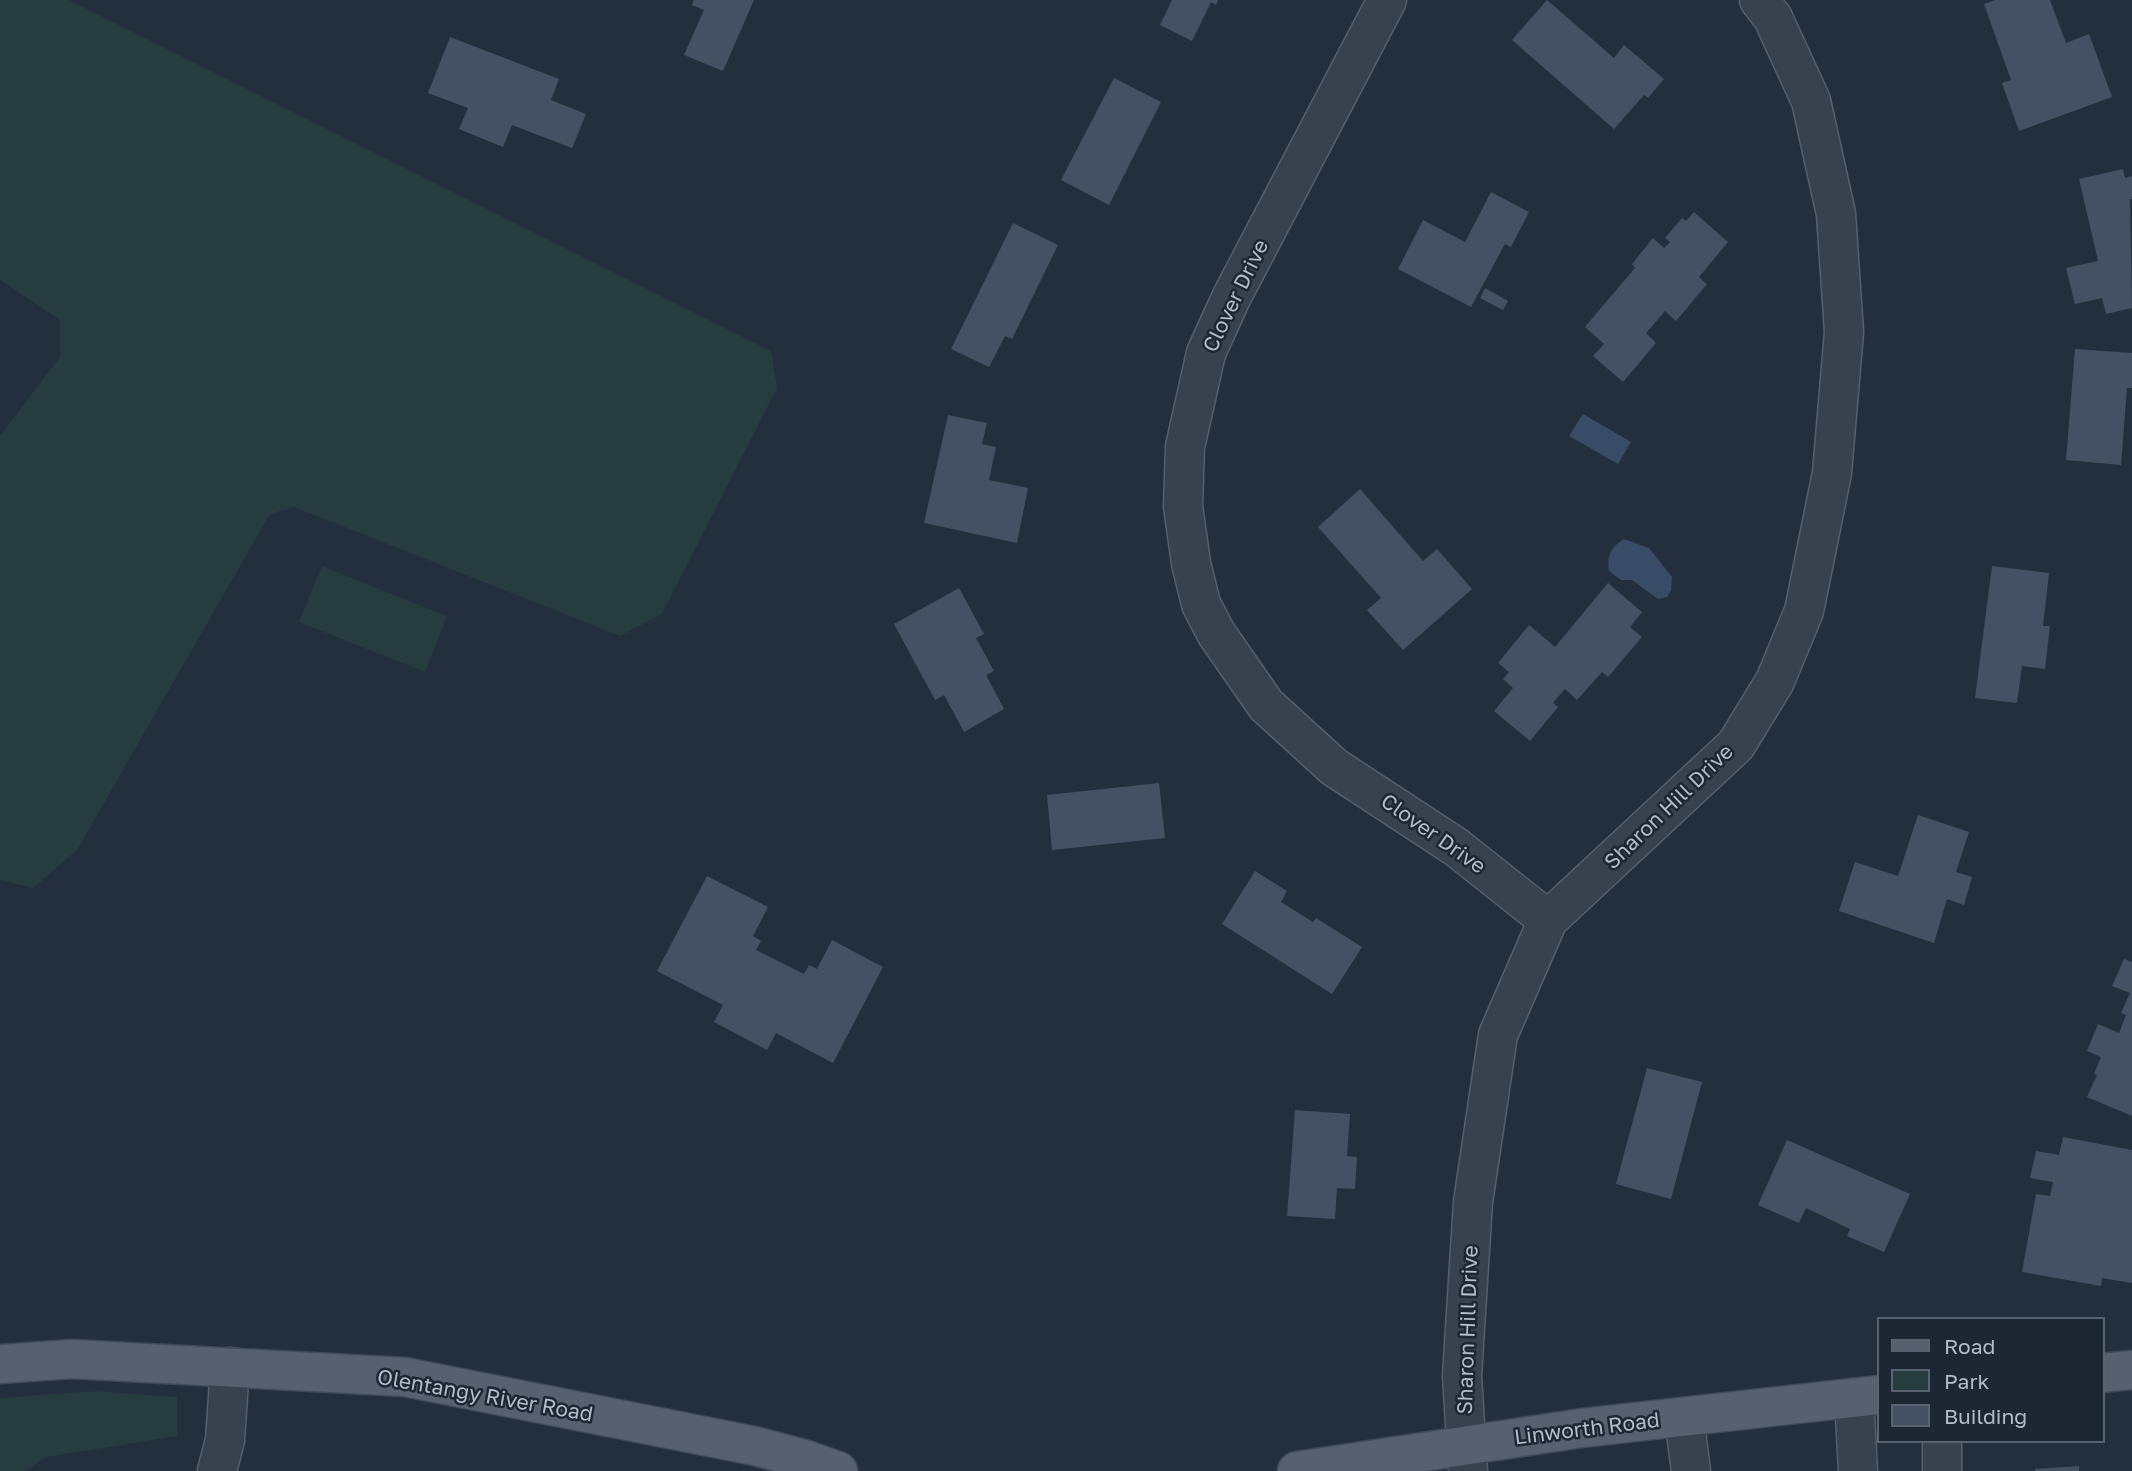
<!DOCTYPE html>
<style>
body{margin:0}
#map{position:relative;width:2132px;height:1471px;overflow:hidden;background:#242f3e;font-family:"Golos Text",sans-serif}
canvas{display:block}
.legend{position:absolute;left:1877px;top:1317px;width:228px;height:126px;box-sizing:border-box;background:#1d2633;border:2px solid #59626f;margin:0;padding:9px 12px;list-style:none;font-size:21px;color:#b4bcc9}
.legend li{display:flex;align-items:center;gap:14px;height:35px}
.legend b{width:35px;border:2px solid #59626f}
</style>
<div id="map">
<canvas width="2132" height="1471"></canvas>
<ul class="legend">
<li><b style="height:9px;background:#56606e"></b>Road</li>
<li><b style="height:19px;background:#263c3f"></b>Park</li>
<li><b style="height:19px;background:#455162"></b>Building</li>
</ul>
</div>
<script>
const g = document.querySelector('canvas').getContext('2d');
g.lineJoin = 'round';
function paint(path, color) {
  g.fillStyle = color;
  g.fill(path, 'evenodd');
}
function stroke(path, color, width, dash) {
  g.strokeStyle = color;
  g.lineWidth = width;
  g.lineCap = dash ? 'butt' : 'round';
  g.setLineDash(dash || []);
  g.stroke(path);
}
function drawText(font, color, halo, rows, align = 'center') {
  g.font = font + ' "Golos Text",sans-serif';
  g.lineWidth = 5;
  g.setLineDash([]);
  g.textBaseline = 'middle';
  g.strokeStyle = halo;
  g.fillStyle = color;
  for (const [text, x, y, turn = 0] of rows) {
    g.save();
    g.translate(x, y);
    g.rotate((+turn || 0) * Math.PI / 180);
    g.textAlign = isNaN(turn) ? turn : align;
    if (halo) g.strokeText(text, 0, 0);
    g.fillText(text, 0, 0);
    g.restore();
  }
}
paint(new Path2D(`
 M0,0H69L771,351L777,388L662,614L620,636L294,507L270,514L77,850L33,888L0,880V436L60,357V320L0,280Z
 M322,566L447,616L425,672L299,622Z
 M94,1391L177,1397V1436L46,1457L26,1471H0V1398Z`), '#263c3f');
paint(new Path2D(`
 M1583,414L1631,442L1618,464L1569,436Z
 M1624,539L1649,548L1672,577L1671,590L1667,597L1658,599L1632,580H1621L1609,571C1607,555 1610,548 1624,539Z`), '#394c67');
paint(new Path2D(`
 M694,0H754L723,71L684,55L704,10L692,5Z
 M1172,0H1218L1216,5L1211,2L1192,41L1160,25Z
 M1547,0L1614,58L1624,45L1664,79L1648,98L1644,95L1614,129L1512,40Z
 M1995,0H2050L2066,43L2089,34L2112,97L2019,131L2002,83L2011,80L1984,4Z
 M450,37L559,79L551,100L586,114L572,148L512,125L503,147L459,129L468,108L428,93Z
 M1114,78L1161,102L1109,205L1061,180Z
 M2123,169L2125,178L2132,176V199H2130L2132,308L2106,314L2102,298L2075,304L2066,268L2098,261L2079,179Z
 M1491,192L1529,212L1511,247L1505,244L1471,307L1398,269L1423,220L1465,242Z
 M1694,212L1728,242L1699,277L1707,284L1676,321L1665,311L1646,333L1656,343L1623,382L1593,356L1604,344L1585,327L1635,268L1632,264L1653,238L1664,248L1670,242L1665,238L1682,218L1686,221Z
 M1013,223L1058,245L1012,339L1005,336L989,367L951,349Z
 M1485,288L1508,301L1503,310L1480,298Z
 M2075,349L2132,353V388H2127L2121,465L2066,460Z
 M948,415L987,423L982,444L996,447L989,480L1028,488L1017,543L924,523Z
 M1360,489L1423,561L1437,549L1472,589L1403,650L1367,610L1381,598L1318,527Z
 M1992,566L2049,573L2043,626H2050L2045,669L2022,666L2017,703L1975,698Z
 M1608,583L1642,612L1630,627L1642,637L1608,677L1602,672L1577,700L1565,689L1553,703L1558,707L1530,741L1494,711L1513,688L1503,679L1509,672L1498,663L1529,625L1555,647Z
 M959,588L984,634L976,638L994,671L986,675L1004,709L964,732L944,695L935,700L894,624Z
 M1159,783L1165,838L1052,850L1047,795Z
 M1918,815L1969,832L1956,872L1972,877L1964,905L1947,899L1934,943L1839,911L1855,862L1898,876Z
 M1255,871L1287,891L1281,902L1313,922L1316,918L1362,947L1332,994L1222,924Z
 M707,876L768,907L753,936L761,941L756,950L804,974L809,965L817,969L832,940L883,967L833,1063L776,1033L767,1050L714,1022L723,1005L657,971Z
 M2124,959L2132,962V1116L2087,1097L2097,1075L2094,1074L2101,1057L2087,1051L2098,1024L2119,1033L2126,1015L2121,1013L2130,993L2112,986Z
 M1647,1068L1702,1082L1671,1199L1616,1184Z
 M1295,1110L1350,1114L1347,1156L1357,1157L1355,1189L1337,1188L1335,1219L1287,1216Z
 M2063,1137L2132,1150V1283L2102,1278L2101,1286L2022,1272L2036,1194L2050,1196L2053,1182L2030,1178L2036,1151L2059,1155Z
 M1787,1140L1910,1194L1884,1252L1847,1236L1850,1229L1806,1208L1799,1223L1758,1205Z
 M2079,1466V1471H2035V1469Z`), '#455162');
const minor = new Path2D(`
 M1387,0L1231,298L1206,353L1185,447L1183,506L1191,563L1201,604L1216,633L1266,705L1334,767L1456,847L1548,920
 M1854,1398L1858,1471
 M1684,1417L1691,1471
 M1942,1441V1471
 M217,1471L225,1440L230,1367
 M1468,1471L1462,1376L1473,1202L1498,1035L1548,920L1736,745L1775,681L1804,611L1832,473L1844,332L1836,214L1811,101L1773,18L1759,0`);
const major = new Path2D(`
 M0,1364L72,1359L405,1377L755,1446L804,1459L838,1471
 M2102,1373L2132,1370
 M1297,1471L1582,1428L1878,1395`);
stroke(minor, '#565f6c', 41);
stroke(major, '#414a57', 41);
stroke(minor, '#38414e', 38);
stroke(major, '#56606e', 38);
drawText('21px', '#b4bcc9', '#1d2633', [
 ["Clover Drive",1236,296,-64],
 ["Sharon Hill Drive",1669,807,-44],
 ["Clover Drive",1433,834,35],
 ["Sharon Hill Drive",1468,1330,-88],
 ["Olentangy River Road",485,1396,10],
 ["Linworth Road",1587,1429,-7]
]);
</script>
